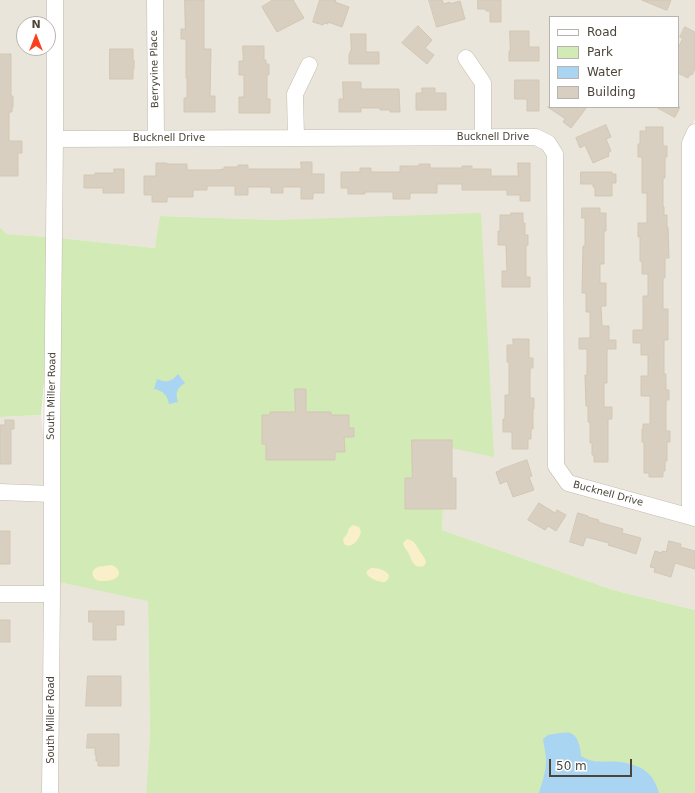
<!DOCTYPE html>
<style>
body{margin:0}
#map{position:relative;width:695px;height:793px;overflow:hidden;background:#f6f3ec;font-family:"DejaVu Sans",sans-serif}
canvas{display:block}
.legend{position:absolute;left:549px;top:16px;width:130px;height:92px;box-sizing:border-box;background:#fff;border:1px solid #b7b4b0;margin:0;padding:5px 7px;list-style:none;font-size:12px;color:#4b4439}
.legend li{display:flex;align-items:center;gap:8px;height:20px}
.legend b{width:20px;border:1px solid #b7b4b0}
.north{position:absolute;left:16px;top:16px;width:40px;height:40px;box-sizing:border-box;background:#fff;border:1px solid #b7b4b0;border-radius:50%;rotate:0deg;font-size:11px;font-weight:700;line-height:16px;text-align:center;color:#4b4439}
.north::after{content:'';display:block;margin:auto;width:14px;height:18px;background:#fc3f1d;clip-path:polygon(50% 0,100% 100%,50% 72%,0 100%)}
.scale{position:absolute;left:549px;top:759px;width:83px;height:18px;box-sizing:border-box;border:2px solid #4b4439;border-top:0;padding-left:5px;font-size:12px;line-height:14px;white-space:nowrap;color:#4b4439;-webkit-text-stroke:3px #fff;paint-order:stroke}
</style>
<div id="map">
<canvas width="695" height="793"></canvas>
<ul class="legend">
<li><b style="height:5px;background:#fff"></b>Road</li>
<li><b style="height:11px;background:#d2eab5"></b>Park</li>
<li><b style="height:11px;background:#a9d4f2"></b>Water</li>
<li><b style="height:11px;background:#d8cfc1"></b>Building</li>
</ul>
<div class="north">N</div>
<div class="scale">50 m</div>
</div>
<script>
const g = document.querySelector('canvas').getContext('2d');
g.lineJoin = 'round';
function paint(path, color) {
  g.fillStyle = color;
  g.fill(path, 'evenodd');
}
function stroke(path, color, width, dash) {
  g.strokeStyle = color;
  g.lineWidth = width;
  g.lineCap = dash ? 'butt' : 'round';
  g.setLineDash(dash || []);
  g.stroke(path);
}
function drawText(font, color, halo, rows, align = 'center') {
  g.font = font + ' "DejaVu Sans",sans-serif';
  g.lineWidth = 3;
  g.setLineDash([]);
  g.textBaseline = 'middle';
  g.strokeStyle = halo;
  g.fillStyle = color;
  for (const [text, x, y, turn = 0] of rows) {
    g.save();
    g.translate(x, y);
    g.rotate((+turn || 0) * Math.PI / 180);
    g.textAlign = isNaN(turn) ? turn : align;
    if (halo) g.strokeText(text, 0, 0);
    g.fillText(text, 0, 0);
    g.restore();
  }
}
paint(new Path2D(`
 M0,0H49L48,237L5,234L0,227ZM24,24H48V48H24Z
 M61,0H149L151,132H61Z
 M160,0H695V119L685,140L684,508L571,477L562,464L560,151L489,130L487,79L467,49L458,57L477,85V130L302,131L301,95L316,62L306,56L290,91L291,131L162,132ZM550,17H678V107H550Z
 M534,143L544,148L549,156L552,470L695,524V610L613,590L442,530L446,447L494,456L278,220L161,216L155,248L59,238L61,145Z
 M41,415L46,459V487L0,486V417Z
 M0,499L46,500V588H0Z
 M58,582L148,600L150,735L146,793H56Z
 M0,600L46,601L45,793H0Z`), '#eae5da');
paint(new Path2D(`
 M481,213L494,457L446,447L442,530L613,590L695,610V793H146L150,735L148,601L58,582L59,238L155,248L160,216L278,220Z
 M0,227L6,234L48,237L47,350L41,415L0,417Z`), '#d2eab5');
paint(new Path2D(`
 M353,525L359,527L361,531C360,538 355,545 348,546L344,544L343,539L347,534L349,528Z
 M407,539C415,540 417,547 421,553C423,556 425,558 426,562L424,566C412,569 412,559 408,552C405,548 404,547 403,543Z
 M111,565C117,566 123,574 116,578C112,581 105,581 100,581C94,581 89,572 96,568C99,566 107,566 111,565Z
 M371,568C377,568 385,569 389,575L388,580C387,580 386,581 385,582C381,583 368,578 367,574C366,573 367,572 367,571Z`), '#f9efc9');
paint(new Path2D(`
 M178,374L185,383C177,388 175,393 178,402L169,404C167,395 164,391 154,389L157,379C167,383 171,382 178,374Z
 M560,733C563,733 567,732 570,733C579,736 580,748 581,756C596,765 605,760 620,762C641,765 653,772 659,793H539C542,783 546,772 546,761C546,754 544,746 543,739L548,735Z`), '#a9d4f2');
const building = new Path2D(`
 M185,0H204V49H211L210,96H215V112H184V98H187V78H186V39H181V29H185Z
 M273,0H293L304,18L277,32L262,7Z
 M320,0H336L335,2L349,7L342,27L328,22V24L324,23L323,25L313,22Z
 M429,0H442L444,4L450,2V4L460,1L465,19L437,27Z
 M478,0H501V22H490V11H486V9H478Z
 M642,0H671L667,10Z
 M418,26L432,40L425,48L434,55L427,64L402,43Z
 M685,27L695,32V69L692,75L690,74L688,78L678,73V48L683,38L680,37Z
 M510,31H529V47H539V61H509V51H510Z
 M351,34H366V52H379V64H349V54H350V51H351Z
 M243,46H264V60H266V64H269V75H267V99H270V113H239V97H244V75H239V61H243Z
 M110,49H133V60H134V69H133V79H110Z
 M0,54H11V96H13V107H12V112H9V141H22V153H18V176H0Z
 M515,80H539V111H527V99H515Z
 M343,82H361V89H399L400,112H390V110H380V108H361V112H339V99H343Z
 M422,88H435V93H446V110H416V93H422Z
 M548,107H587L571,128L563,122L565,119Z
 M656,107H680L675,117Z
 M606,125L611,137L606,139L611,151L608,153L609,156L593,163L585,145L580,148L576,138Z
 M646,127H663V146H667V157H665V178H663V207H664V215H667V227H668L669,258H665V278H663V309H668V340H664V374H666V390H669V400H666V431H670V442H667V461H665V471H663V477H649V473H644V442H642V429H643V424H650V396H641V376H648V355H641V343H633V330H643V296H648V274H642V261H640V237H638V223H647V193H642V157H638V144H640V131H646Z
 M301,162H312V174H324V193H313V199H301V187H283V193H271V187H248V195H235V186H207V190H193V197H167V202H152V195H144V176H156V163H167V164H187V170H218L224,169V167H238V165H248V169H301Z
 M518,163H530V201H520V195H507V190H462V184H437V193H410V199H393V192H365V194H348V188H341V172H360V168H371V172H400V166H419V164H430V168H462V166H472V169H491V176H518Z
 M114,169H124V193H103V188H84V175H95V173H114Z
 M581,172H612V174H616V183H612V196H595V187H593V184H581Z
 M582,208H600V213H606V231H604V264H600V283H606V306H601L602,326H609V340H616V349H607V383H604V407H612V419H608V462H594V455H592V443H590V422H588V406H586L585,375H587V349H579V338H590V312H586V293H582L583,246H585V218H582Z
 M511,213H523V223H525V235H528V245H526V277H530V287H502V271H507L506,245H498V231H500V215H511Z
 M513,339H529V358H533V368H530V398H534V409H533V429H531V439H528V449H512V432H503V419H505V395H509V362H507V345H513Z
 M295,389H306V412H331V415H349V428H354V437H344L345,452H335V460H266V444H262V415H270V412H295Z
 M5,420H14V429H11V464H0V425H5Z
 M412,440H452V478H456V509H405V478H412Z
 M527,460L532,476L529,477L534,490L513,497L507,481L500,484L496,472L500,471V470Z
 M539,503L555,513L557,510L566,515L556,531L548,526L545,530L528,520Z
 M578,513L588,516V517L599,520L598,522L623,529L622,533L641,538L636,554L618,548L608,545L609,543L586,537L583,546L570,542Z
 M0,531H10V564H0Z
 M669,541L681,544L680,547L695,551V569L675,563L671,577L654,572L655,568L650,567L655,551L662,553V551L666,552Z
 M89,611H124V625H116V640H93V622H89Z
 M0,620H10V642H0Z
 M88,676H121V706H86Z
 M88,734H119V766H98V761H96V755H95V748H87Z`);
paint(building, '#d8cfc1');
stroke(building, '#d3c7b4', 1);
const minor = new Path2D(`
 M155,0L156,138
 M466,58L483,83V137
 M296,138L295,94L309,65
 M55,139L536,137L548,143L555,154L556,466L568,483L695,518
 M0,492L52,494
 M690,516V143L695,132
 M0,594H52
 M50,793L52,594V435L55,139V0`);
stroke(minor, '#c2bbae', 17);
stroke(minor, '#fff', 16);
drawText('10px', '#4b4439', '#fff', [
 ["Berryvine Place",155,69,-91],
 ["Bucknell Drive",493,137],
 ["Bucknell Drive",169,138],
 ["South Miller Road",52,396,-89],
 ["Bucknell Drive",608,494,15],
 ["South Miller Road",51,720,-90]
]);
</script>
